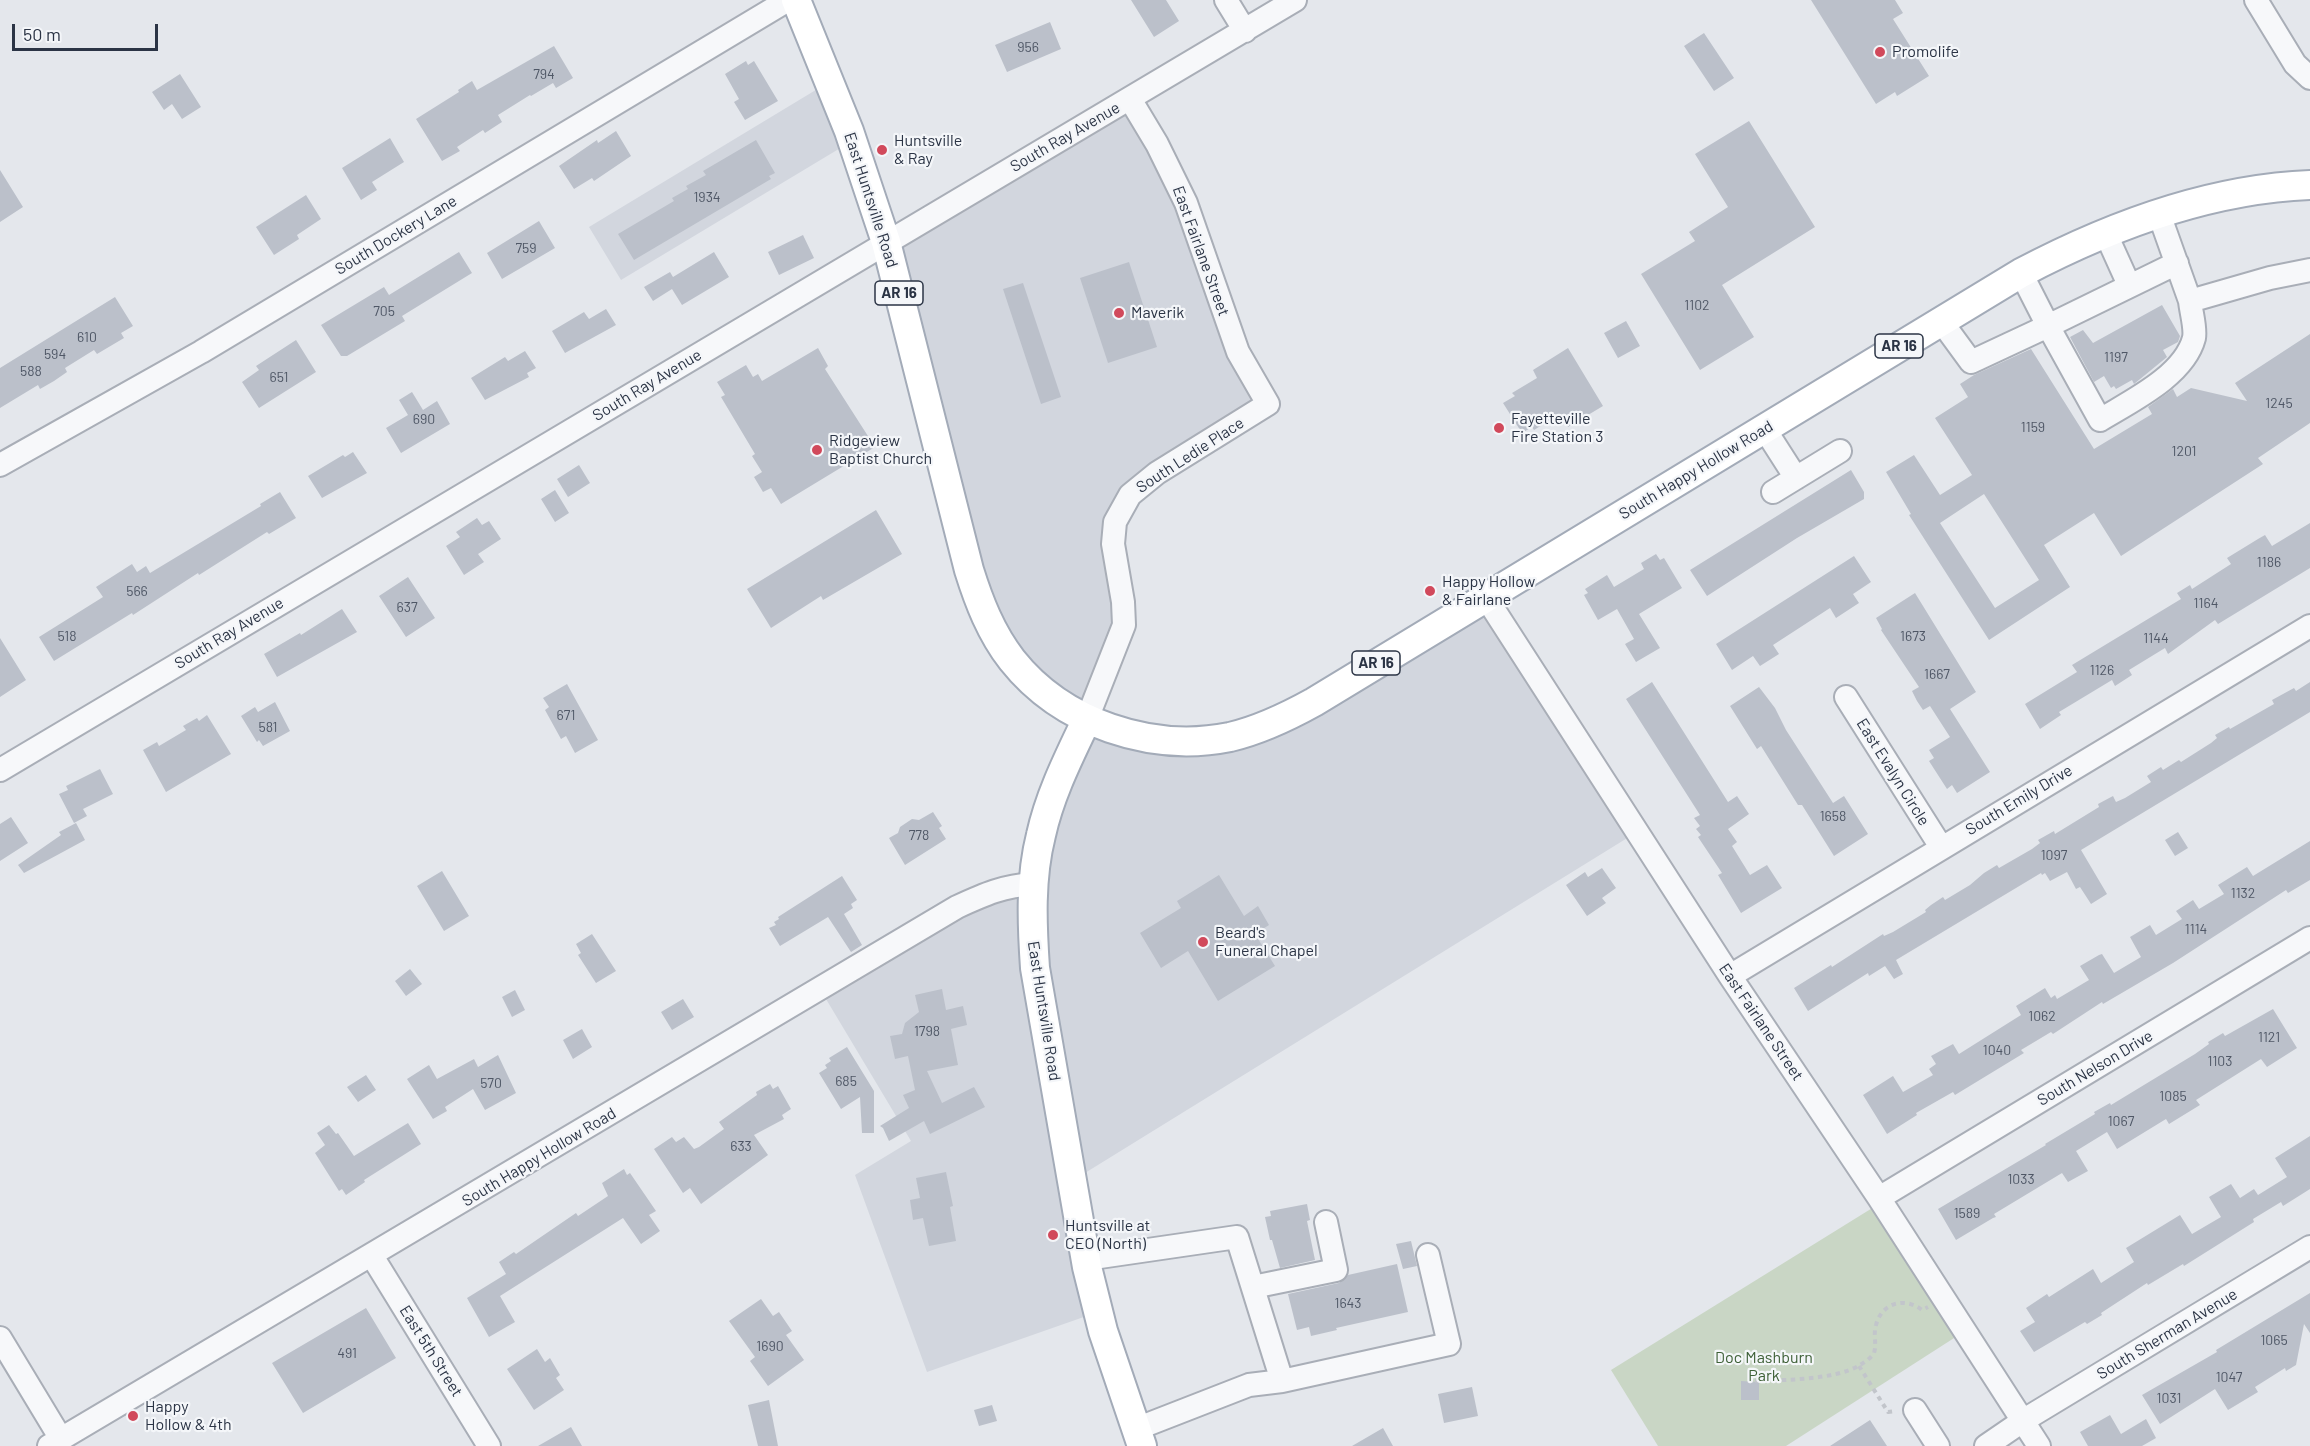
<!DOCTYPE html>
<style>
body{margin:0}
#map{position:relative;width:2310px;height:1446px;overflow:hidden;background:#e4e7ec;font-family:Barlow,sans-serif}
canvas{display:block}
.scale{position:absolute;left:12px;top:24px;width:146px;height:27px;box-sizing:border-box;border:3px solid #2b3445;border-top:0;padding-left:8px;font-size:18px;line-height:21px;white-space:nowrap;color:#2b3445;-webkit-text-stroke:4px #f4f6f9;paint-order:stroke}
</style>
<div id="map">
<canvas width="2310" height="1446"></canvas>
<div class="scale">50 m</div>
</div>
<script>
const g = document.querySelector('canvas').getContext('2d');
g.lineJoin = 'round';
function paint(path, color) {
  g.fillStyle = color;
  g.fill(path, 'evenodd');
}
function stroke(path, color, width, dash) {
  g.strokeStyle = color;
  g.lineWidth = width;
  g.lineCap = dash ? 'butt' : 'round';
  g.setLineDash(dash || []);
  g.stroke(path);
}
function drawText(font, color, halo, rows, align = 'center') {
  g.font = font + ' Barlow,sans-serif';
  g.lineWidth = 4.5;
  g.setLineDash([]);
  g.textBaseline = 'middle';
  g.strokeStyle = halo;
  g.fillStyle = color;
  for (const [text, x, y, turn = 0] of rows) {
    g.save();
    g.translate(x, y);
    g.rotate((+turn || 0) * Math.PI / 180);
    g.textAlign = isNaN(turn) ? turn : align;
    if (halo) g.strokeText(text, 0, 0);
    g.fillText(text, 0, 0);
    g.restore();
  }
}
paint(new Path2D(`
 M829,82L852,141L621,280L589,227Z
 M1130,99L1268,404L1157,473L1115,522L1123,602L1087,719L1230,737L1485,596L1637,832L1072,1181L1098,1312L927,1372L855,1175L911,1141L820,989L957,907L1034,884L1087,719L987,620L886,242Z`), '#d2d6de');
paint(new Path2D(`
 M1882,1202L1965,1331L1786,1446H1658L1611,1370Z`), '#c9d6c5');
paint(new Path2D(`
 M1131,0H1166L1179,21L1154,37Z
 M1811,0H1895L1903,13L1893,19L1929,76L1897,96L1895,92L1876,104Z
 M1050,22L1061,49L1007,72L995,45Z
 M1704,33L1734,78L1714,91L1684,46Z
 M554,46L573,78L556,88L553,83L531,96L530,95L498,115L502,122L485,133L483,130L457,147L460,151L442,161L416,119L459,92L458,90L472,81L477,90Z
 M746,61L748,65L754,61L778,101L745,120L734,102L739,99L725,74Z
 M180,74L201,107L182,119L172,104L164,110L152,92Z
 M1749,121L1815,227L1722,285L1754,337L1700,370L1641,274L1695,241L1689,232L1728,207L1695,154Z
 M616,131L631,156L594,181L592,178L574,189L559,166L597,140L598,143Z
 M390,138L404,162L372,182L377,190L361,200L342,168Z
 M756,140L775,173L769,176L771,179L634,260L618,234L674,201L672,198L688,189L686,186L706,175L703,171Z
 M0,170L23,207L0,222Z
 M306,195L321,219L297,235L299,239L274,255L256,227Z
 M539,221L555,248L502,279L487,253Z
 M803,235L814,258L779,275L768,252Z
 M459,252L472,273L402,316L405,321L347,356H341L321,325L384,287L389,295Z
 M714,252L729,277L682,305L672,289L653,301L644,287L670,272L673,277Z
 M1129,262L1157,347L1108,363L1080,278Z
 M1023,283L1061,397L1041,404L1003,289Z
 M115,297L133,326L121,333L124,338L97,354L94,350L65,368L67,372L54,381L40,389L38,385L0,408V368Z
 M2162,305L2180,336L2178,342L2163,350L2167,357L2134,384L2132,380L2116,389L2114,386L2111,388L2104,376L2094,382L2070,337L2083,330L2093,343Z
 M606,309L616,325L565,353L552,331L584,312L589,319Z
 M1626,321L1640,346L1618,358L1604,333Z
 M2310,334V423L2258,458L2263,464L2121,556L2094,513L2044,545L2070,587L1989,640L1909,515L1911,514L1886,472L1914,455L1940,495L1972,475L1935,418L1968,397L1960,384L1974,375L2031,349L2094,449L2152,414L2148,407L2173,389L2177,397L2191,388L2247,401L2235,383ZM1984,494L2039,580L1995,608L1940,523Z
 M296,340L316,372L259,408L242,382L259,370L256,366Z
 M818,348L828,366L825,369L875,447L781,504L771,488L763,492L754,477L762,472L752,456L755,454L721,397L725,395L717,382L746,365L753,377L758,374L762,381Z
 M1568,348L1603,406L1568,427L1560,414L1534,430L1532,427L1522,433L1503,403L1515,396L1512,393L1537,378L1533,370Z
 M525,351L536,368L527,373L529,377L485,400L471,378L505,357L508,361Z
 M412,392L423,410L437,401L450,424L401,453L386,428L408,415L399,400Z
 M353,452L367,473L322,498L308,476L343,455L345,457Z
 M579,465L590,483L568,497L557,479Z
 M1851,470L1864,492V499L1797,538L1707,596L1690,570Z
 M555,490L569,513L555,522L541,499Z
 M280,492L296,518L269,534L267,532L199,575L198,573L133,615L132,613L54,661L39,637L103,597L96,587L132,564L137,572L146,566L150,573L261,506L260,504Z
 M876,510L902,554L823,600L821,596L771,628L747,589Z
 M477,518L482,525L489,521L501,539L478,554L484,562L464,575L446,546L460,537L456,532Z
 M2310,523V568L2218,624L2215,620L2168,654L2165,648L2129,670L2132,675L2115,686L2112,680L2059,712L2061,715L2040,729L2025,704L2077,672L2072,665L2181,599L2177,593L2190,585L2192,589L2231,564L2227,558L2258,539L2265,535L2272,546Z
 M1656,554L1660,560L1664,558L1682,588L1639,614L1660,648L1636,662L1625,644L1634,639L1617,609L1598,620L1584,595L1588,593L1585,589L1607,575L1614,587L1644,569L1641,563Z
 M1854,556L1871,582L1853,594L1859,603L1836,618L1830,608L1773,645L1779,654L1760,666L1753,656L1732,670L1716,644Z
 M408,577L435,618L406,637L379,596Z
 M1915,593L1976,692L1950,709L1990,772L1957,793L1952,785L1947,789L1929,761L1934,758L1929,750L1950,737L1930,706L1923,710L1917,701L1912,691L1919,687L1881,630L1882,629L1876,618Z
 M342,609L357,632L277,677L264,654L300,633L301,635Z
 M0,638L26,680L0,697Z
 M1652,682L1728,802L1737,796L1749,814L1728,829L1737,842L1732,846L1750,875L1767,865L1782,888L1741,913L1718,875L1722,873L1698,837L1701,835L1696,829L1700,826L1694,818L1700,815L1626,699Z
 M2310,682V712L2081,850L2107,894L2091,904L2080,887L2076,889L2067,872L2050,881L2045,873L2042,875L2041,873L1896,960L1903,974L1894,979L1885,966L1869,976L1868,973L1808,1011L1794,988L1831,965L1832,967L1883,934L1884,936L1893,932L1926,912L1925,910L1931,905L1943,897L1945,900L1970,885L1984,873L1997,865L1999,868L2032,849L2040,843L2038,840L2054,831L2055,834L2099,807L2098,804L2113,796L2116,802L2125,798L2151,782L2147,776L2161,767L2163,770L2179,760L2181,762L2211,743L2217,738L2215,735L2229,727L2230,729L2274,704L2272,700L2294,688L2296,691Z
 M567,684L598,740L575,753L566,736L561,739L545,710L549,707L543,698Z
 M1759,687L1775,708L1786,730L1833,803L1844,796L1868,834L1834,856L1802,805H1798L1761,746L1757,749L1730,706Z
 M275,702L290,731L263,746L259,740L257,742L241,716L255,707L258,712Z
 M207,715L231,754L166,792L143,750L157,742L159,746L186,730L183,726L197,718L199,721Z
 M100,769L113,794L83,809L87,816L74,823L59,794L68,790L66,786Z
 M933,812L942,826L939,828L946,839L905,865L889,838L898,833L900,827L912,819L919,820Z
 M11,817L28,843L0,861V824Z
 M76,823L85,840L24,873L18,865L61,835L59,832Z
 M2178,832L2188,848L2175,856L2165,840Z
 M2310,841V880L2288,893L2286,890L2173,963L2103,1004L2102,1002L2053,1034L2051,1032L2021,1050L2024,1053L1955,1095L1953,1092L1916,1113L1917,1115L1887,1134L1863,1095L1893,1076L1903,1092L1933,1075L1929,1069L1936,1064L1931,1056L1953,1044L1959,1054L2021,1015L2016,1006L2045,988L2051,998L2055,995L2057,999L2089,980L2080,966L2099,955L2102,954L2114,973L2141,957L2130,937L2150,925L2156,935L2182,919L2176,911L2193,900L2199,909L2224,894L2218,885L2247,867L2253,876Z
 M1602,868L1616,888L1602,898L1606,903L1587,916L1566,885L1585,872L1588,877Z
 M442,871L469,916L444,931L417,886Z
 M1219,875L1244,916L1258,906L1269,925L1255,934L1275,966L1218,1001L1188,951L1161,968L1140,933L1181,908L1177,901Z
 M842,876L857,900L851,904L853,908L844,914L862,945L851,952L828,917L780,946L769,928L776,925L774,922L779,919L778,917Z
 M592,934L616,971L596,983L578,955L581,953L576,944Z
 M410,969L422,984L406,996L395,981Z
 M942,989L946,1010L963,1006L967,1025L951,1029L958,1065L927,1071L942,1103L974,1087L985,1107L930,1134L924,1121L889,1141L883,1128L880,1126L909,1108L903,1095L915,1090L908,1056L895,1059L890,1036L902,1034L905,1023L919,1012L915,995Z
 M515,990L525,1010L512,1017L502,997Z
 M683,999L694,1017L672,1030L661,1012Z
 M2273,1009L2297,1048L2267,1067L2261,1059L2196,1100L2200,1105L2169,1124L2166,1119L2117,1149L2107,1132L2076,1151L2088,1171L2068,1182L2062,1173L1994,1214L1996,1217L1993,1218L1956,1240L1938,1209L2046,1145L2045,1144L2095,1114L2094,1112L2110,1103L2111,1105L2195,1054L2209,1044L2208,1042L2223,1033L2225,1036Z
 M582,1029L592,1047L573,1059L563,1040Z
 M847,1047L874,1091V1133H862L860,1097L841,1109L819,1073L827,1068L825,1065L831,1061L829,1058Z
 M498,1055L516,1093L485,1110L473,1089L445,1107L447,1111L433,1119L407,1079L429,1065L437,1079L474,1059L478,1067Z
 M366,1075L376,1090L358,1102L347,1087Z
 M770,1084L773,1089L778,1086L791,1109L782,1115L784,1119L754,1135L768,1155L701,1204L690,1188L683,1193L654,1149L672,1137L676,1142L684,1137L694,1149L699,1147L724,1129L719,1122L757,1095L756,1092Z
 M408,1123L421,1144L364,1180L365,1182L346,1195L342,1189L339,1191L315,1153L325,1145L317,1133L329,1125L336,1134L338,1133L354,1156Z
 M2310,1136V1189L2283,1206L2281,1202L2253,1219L2254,1222L2184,1266L2183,1264L2148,1285L2147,1283L2101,1313L2102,1315L2087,1324L2085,1322L2034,1352L2020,1331L2035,1322L2026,1308L2047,1294L2049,1297L2093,1269L2101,1283L2134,1262L2126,1248L2180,1215L2192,1234L2221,1217L2209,1197L2231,1184L2240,1198L2254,1189L2258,1195L2287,1177L2275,1158Z
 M624,1169L627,1175L630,1173L656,1211L649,1215L660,1231L641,1244L623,1218L500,1296L515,1322L489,1337L467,1298L506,1274L499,1262L514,1252L516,1254L576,1213L578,1216L608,1196L602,1183Z
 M946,1172L953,1206L950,1207L956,1241L929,1246L923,1218L913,1220L910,1200L920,1198L916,1178Z
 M1307,1204L1310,1220L1307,1221L1315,1260L1280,1268L1272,1240H1270L1265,1217L1271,1216L1270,1211Z
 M1411,1241L1417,1266L1403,1269L1396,1244Z
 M1397,1264L1408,1312L1336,1328L1337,1330L1311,1336L1309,1327L1297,1330L1288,1294L1339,1283L1348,1275Z
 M2310,1293V1333L2304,1324L2296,1365L2286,1371L2285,1368L2255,1387L2258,1392L2228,1410L2215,1389L2160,1424L2142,1395L2217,1352L2216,1350Z
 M761,1299L773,1316L779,1312L792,1331L786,1335L804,1360L768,1386L750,1361L755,1357L729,1321Z
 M366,1308L396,1358L303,1413L272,1363Z
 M537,1349L545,1362L550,1358L560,1375L556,1378L564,1390L534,1410L507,1369Z
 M1741,1381L1759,1382V1400H1741Z
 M1472,1387L1478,1416L1444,1423L1438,1394Z
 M769,1400L778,1446H758L748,1405Z
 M992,1405L997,1421L979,1426L974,1410Z
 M2110,1415L2121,1434L2146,1419L2156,1438L2142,1446H2088L2080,1432Z
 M1870,1420L1887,1446H1830Z
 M571,1427L582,1446H538Z
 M1383,1428L1393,1446H1352Z`), '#bbc0ca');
const minor = new Path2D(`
 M1226,0L1245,31
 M2256,0L2295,64L2310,78
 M2159,214L2190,301L2270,278L2310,270
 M2105,232L2129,285
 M2021,273L2048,326L2177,263
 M1941,321L1971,362L2048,326L2100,420C2131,401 2184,376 2194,338C2196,328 2191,312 2190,301
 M1764,428L1796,478
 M0,465L201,352L788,0
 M1773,492L1840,451
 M1485,596L1730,976L1879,1198L2039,1446
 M1846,697L1941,847
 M1087,719L1124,625L1123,602L1113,544L1115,522L1130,495L1157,473L1268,404L1238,352L1186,203L1157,144L1130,99
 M0,770L1295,0
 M1730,976L2310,626
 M1879,1198L2310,938
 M372,1256L489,1446
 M1086,1259L1237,1237L1282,1381L1249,1385L1136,1429
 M1253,1287L1336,1270L1326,1222
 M0,1338L61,1439
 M1282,1381L1449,1344L1428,1255
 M1915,1410L1938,1446
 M49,1446L957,907C985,894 1003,886 1034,884
 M1986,1446L2024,1420L2310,1247`);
const major = new Path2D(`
 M796,0L849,131L886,242L969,570C979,602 991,633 1012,660C1062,723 1151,753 1230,737C1260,730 1287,717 1314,702L2021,273C2110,226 2208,189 2310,185
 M1087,719C1069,757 1050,794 1041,835C1030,878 1032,924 1035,968L1087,1267L1103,1331L1142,1446`);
stroke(minor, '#a9aeb7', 26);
stroke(major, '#a3abb8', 32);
stroke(new Path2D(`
 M1859,1366L1888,1412L1896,1411
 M1755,1381C1783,1380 1836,1380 1860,1365C1865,1362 1871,1358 1874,1353C1877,1344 1873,1335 1876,1325C1882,1302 1905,1297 1922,1310L1928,1307`), '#c2c5cb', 4, [4.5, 4.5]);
stroke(minor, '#f7f8fa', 22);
stroke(major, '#fff', 28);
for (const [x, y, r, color] of [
 [1880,52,6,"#d1495b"],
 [882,150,6,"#d1495b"],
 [1119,313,6,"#d1495b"],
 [1499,428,6,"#d1495b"],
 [817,450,6,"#d1495b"],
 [1430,591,6,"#d1495b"],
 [1203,942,6,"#d1495b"],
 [1053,1235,6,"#d1495b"],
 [133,1416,6,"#d1495b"]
]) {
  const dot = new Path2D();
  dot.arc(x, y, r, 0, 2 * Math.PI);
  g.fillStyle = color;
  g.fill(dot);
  stroke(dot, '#f4f6f9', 2);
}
drawText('14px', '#4f5766', null, [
 ["956",1028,47],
 ["794",544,74],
 ["1934",707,197],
 ["759",526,248],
 ["1102",1697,305],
 ["705",384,311],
 ["610",87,337],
 ["594",55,354],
 ["1197",2116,357],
 ["588",31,371],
 ["651",279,377],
 ["1245",2279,403],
 ["690",424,419],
 ["1159",2033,427],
 ["1201",2184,451],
 ["1186",2269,562],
 ["566",137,591],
 ["1164",2206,603],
 ["637",407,607],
 ["518",67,636],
 ["1673",1913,636],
 ["1144",2156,638],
 ["1126",2102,670],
 ["1667",1937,674],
 ["671",566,715],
 ["581",268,727],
 ["1658",1833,816],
 ["778",919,835],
 ["1097",2054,855],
 ["1132",2243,893],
 ["1114",2196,929],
 ["1062",2042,1016],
 ["1798",927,1031],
 ["1121",2269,1037],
 ["1040",1997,1050],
 ["1103",2220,1061],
 ["685",846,1081],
 ["570",491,1083],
 ["1085",2173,1096],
 ["1067",2121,1121],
 ["633",741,1146],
 ["1033",2021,1179],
 ["1589",1967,1213],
 ["1643",1348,1303],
 ["1065",2274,1340],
 ["1690",770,1346],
 ["491",347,1353],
 ["1047",2229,1377],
 ["1031",2169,1398]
]);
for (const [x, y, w] of [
 [899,293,48],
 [1899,346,48],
 [1376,663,48]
]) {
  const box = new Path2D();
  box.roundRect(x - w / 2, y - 12, w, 24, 4.5);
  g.fillStyle = '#f4f6f9';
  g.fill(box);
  stroke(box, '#2b3445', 1.5);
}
drawText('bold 15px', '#2b3445', null, [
 ["AR 16",899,293],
 ["AR 16",1899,346],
 ["AR 16",1376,663]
]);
drawText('16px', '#2b3445', '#f4f6f9', [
 ["Promolife",1892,52],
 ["Huntsville",894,141],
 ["& Ray",894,159],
 ["Maverik",1131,313],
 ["Fayetteville",1511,419],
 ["Fire Station 3",1511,437],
 ["Ridgeview",829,441],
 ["Baptist Church",829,459],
 ["Happy Hollow",1442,582],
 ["& Fairlane",1442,600],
 ["Beard's",1215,933],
 ["Funeral Chapel",1215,951],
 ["Huntsville at",1065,1226],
 ["CEO (North)",1065,1244],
 ["Happy",145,1407],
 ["Hollow & 4th",145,1425]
], 'left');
drawText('16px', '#2b3445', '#f4f6f9', [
 ["South Ray Avenue",1065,137,-30],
 ["East Huntsville Road",871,200,72],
 ["South Dockery Lane",396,235,-31],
 ["East Fairlane Street",1201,251,70],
 ["South Ray Avenue",647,385,-31],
 ["South Ledie Place",1190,455,-33],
 ["South Happy Hollow Road",1696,470,-31],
 ["South Ray Avenue",229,633,-31],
 ["East Evalyn Circle",1893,772,58],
 ["South Emily Drive",2019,800,-31],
 ["East Huntsville Road",1044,1011,81],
 ["East Fairlane Street",1761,1022,56],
 ["South Nelson Drive",2095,1068,-31],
 ["South Happy Hollow Road",539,1157,-31],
 ["South Sherman Avenue",2167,1334,-31],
 ["East 5th Street",431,1351,58]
]);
drawText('16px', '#3f6138', '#f4f6f9', [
 ["Doc Mashburn",1764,1358],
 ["Park",1764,1376]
]);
</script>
